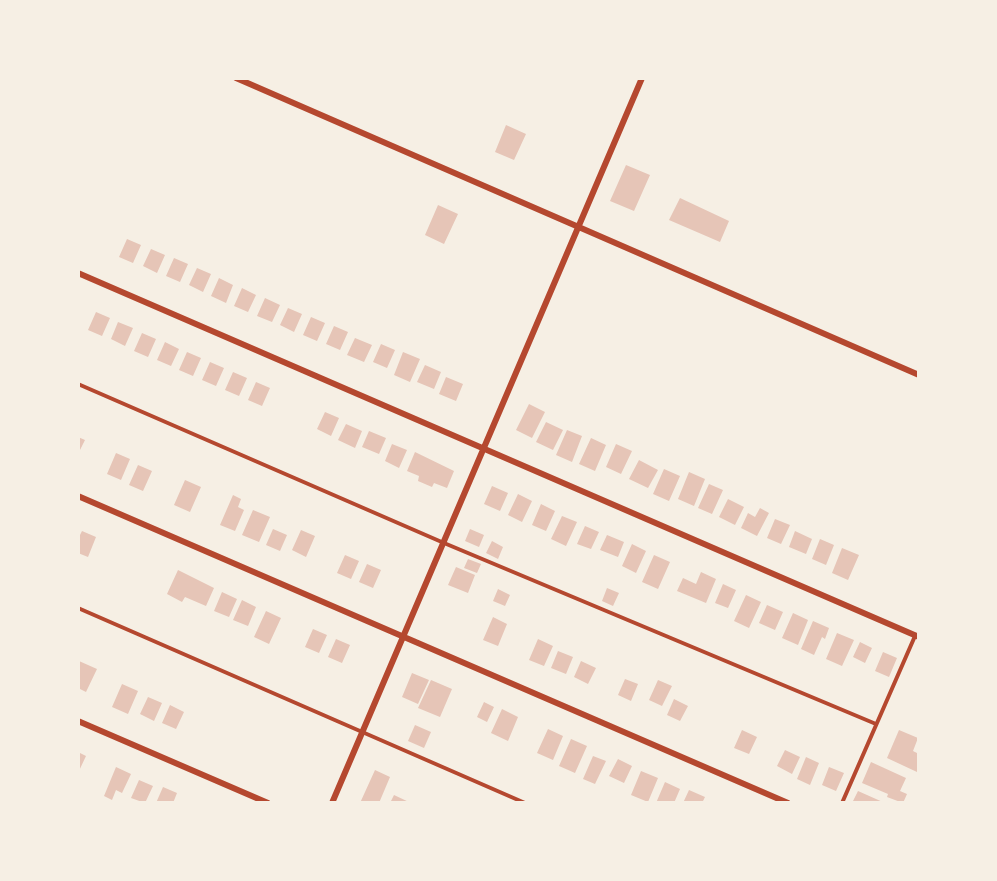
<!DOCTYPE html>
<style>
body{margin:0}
#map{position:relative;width:997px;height:881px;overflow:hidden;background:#f6efe4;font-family:Montserrat,sans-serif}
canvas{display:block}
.frame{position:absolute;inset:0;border:80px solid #f6efe4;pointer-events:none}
</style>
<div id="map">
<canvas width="997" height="881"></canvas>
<div class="frame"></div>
</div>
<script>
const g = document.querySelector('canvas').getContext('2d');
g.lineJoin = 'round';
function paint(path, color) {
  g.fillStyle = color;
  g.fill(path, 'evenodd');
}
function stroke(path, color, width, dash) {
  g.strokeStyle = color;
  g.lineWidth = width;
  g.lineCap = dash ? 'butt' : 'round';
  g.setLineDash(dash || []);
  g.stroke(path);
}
paint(new Path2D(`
 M506,125L526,134L514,160L495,152Z
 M626,165L650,175L634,211L610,201Z
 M680,198L729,221L720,242L669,220Z
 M438,205L458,214L444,244L425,235Z
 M127,239L141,245L133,263L119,257Z
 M151,249L165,255L157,273L143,266Z
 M174,258L188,264L180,282L166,276Z
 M197,268L211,274L203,292L189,285Z
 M219,278L233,285L226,303L211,296Z
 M242,288L256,295L248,312L234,306Z
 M265,298L280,305L272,322L257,316Z
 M288,308L302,314L294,332L280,325Z
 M96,312L110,318L102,336L88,330Z
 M311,317L325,323L317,341L303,335Z
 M118,322L133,328L125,346L111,339Z
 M334,326L348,332L340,350L326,344Z
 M142,333L156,339L148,357L134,351Z
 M355,338L372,345L364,362L347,355Z
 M165,342L179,349L171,366L157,360Z
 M381,344L395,350L387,368L373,362Z
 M187,352L201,358L193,376L179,370Z
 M403,352L420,359L410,382L394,375Z
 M210,362L224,368L216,386L202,380Z
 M425,365L441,372L434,389L417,382Z
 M233,372L247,378L239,396L225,390Z
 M446,377L463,384L456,401L439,394Z
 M256,382L270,388L262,406L248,400Z
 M529,404L545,412L532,438L516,430Z
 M325,412L339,418L331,436L317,429Z
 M546,422L563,430L553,450L536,442Z
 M346,424L362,431L355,448L338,440Z
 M567,430L582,436L572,462L556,455Z
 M369,431L386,438L379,454L362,447Z
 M78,437L85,440L78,454Z
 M591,438L606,445L595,471L579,464Z
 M392,444L407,450L399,468L385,461Z
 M616,444L632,451L621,474L606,467Z
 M415,452L454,471L447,488L434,483L432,487L418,481L419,476L407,471Z
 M116,453L130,459L121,480L107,474Z
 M639,460L658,470L648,488L629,479Z
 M138,465L152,471L143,491L129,485Z
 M664,469L680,476L669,501L653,494Z
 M689,472L705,479L694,506L678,499Z
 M185,480L201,487L190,512L174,505Z
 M709,484L723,490L712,514L698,508Z
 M492,486L508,493L500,511L484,504Z
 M518,494L532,501L522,522L508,515Z
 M233,495L241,499L238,507L244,510L235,531L220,525Z
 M728,499L744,507L735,525L719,517Z
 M541,504L555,511L546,531L532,525Z
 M760,508L769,513L757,536L741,528L748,513L755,517Z
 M253,510L270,517L259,542L242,535Z
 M562,516L577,522L566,546L551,539Z
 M775,519L790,525L781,544L767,538Z
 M585,526L599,532L591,549L577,544Z
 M273,529L287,535L280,551L266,545Z
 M470,529L484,535L479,547L465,541Z
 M301,530L315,536L306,557L292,550Z
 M82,531L96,537L88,557L78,553V539Z
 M795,531L812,539L806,554L789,547Z
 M607,535L624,542L618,557L600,550Z
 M820,539L834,545L826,565L812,559Z
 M492,541L503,547L498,559L486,553Z
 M632,544L646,551L636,573L622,566Z
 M842,548L859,555L848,580L832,573Z
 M345,555L359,561L351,579L337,573Z
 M654,555L670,562L658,589L642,582Z
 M468,559L481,564L477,573L464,568Z
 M367,564L381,570L373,588L359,582Z
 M456,567L475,575L468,593L448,585Z
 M178,570L214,588L206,606L185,597L182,602L167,594Z
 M701,572L716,579L706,603L677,591L683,578L696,584Z
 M723,584L736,590L728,608L715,603Z
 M607,588L619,593L613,606L602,601Z
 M498,589L510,595L505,606L493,601Z
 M222,592L237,599L229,617L214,611Z
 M746,595L761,602L749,628L734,621Z
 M242,600L256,607L248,626L233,620Z
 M767,605L783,612L775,630L759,623Z
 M266,611L281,618L269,644L254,637Z
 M793,613L808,620L798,645L782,638Z
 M493,617L507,624L498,646L483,640Z
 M813,621L829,628L825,639L822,637L814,655L801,649Z
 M313,629L327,635L319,653L305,647Z
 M837,633L854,640L842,666L826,659Z
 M336,639L350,645L342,663L328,657Z
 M538,639L553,646L544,666L529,660Z
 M860,642L872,648L865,663L853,657Z
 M558,651L573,657L566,674L551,668Z
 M883,652L897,658L889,677L875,671Z
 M79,661L97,669L86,692L78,688Z
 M581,661L596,668L588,684L574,677Z
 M412,673L429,680L418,704L402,697Z
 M625,679L638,684L631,701L618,695Z
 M431,680L452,689L440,717L418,708Z
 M658,680L672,686L662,706L649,700Z
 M122,684L138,691L128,714L112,707Z
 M148,697L162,703L154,721L140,714Z
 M674,699L688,706L680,721L667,715Z
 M484,702L494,707L487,722L477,717Z
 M170,705L184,712L176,729L162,723Z
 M502,709L518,717L508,741L491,733Z
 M415,725L431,732L424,748L408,741Z
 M548,729L563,736L553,760L537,753Z
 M742,730L757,737L749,754L734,748Z
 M899,730L918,738L913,751L919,754L917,772L887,758Z
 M571,739L587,746L575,773L559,766Z
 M785,750L800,757L792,774L777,766Z
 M78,752L86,756L78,773Z
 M593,756L606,761L595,784L583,779Z
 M806,757L819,763L810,785L797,779Z
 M618,759L632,766L624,783L609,776Z
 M871,762L906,778L900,791L907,794L903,803L887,797L888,794L862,783Z
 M116,767L131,774L122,793L116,790L112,800L104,796Z
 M829,767L844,773L836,791L822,785Z
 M375,770L390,777L379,803H360Z
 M641,771L658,778L648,802L631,795Z
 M139,780L153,786L145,803L131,798Z
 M665,782L680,789L674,803H656Z
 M163,787L177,793L173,803H156Z
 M689,790L705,797L702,803H683Z
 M858,791L885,803H852Z
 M394,795L411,803H390Z`), '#e6c5b7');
stroke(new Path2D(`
 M78,384L444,543L876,724
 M78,608L525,803
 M842,803L915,636`), '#b5482f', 4);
stroke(new Path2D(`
 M236,78L919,375
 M78,273L919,637
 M78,496L788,803
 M78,721L268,803
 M332,803L642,78`), '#b5482f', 6);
</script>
